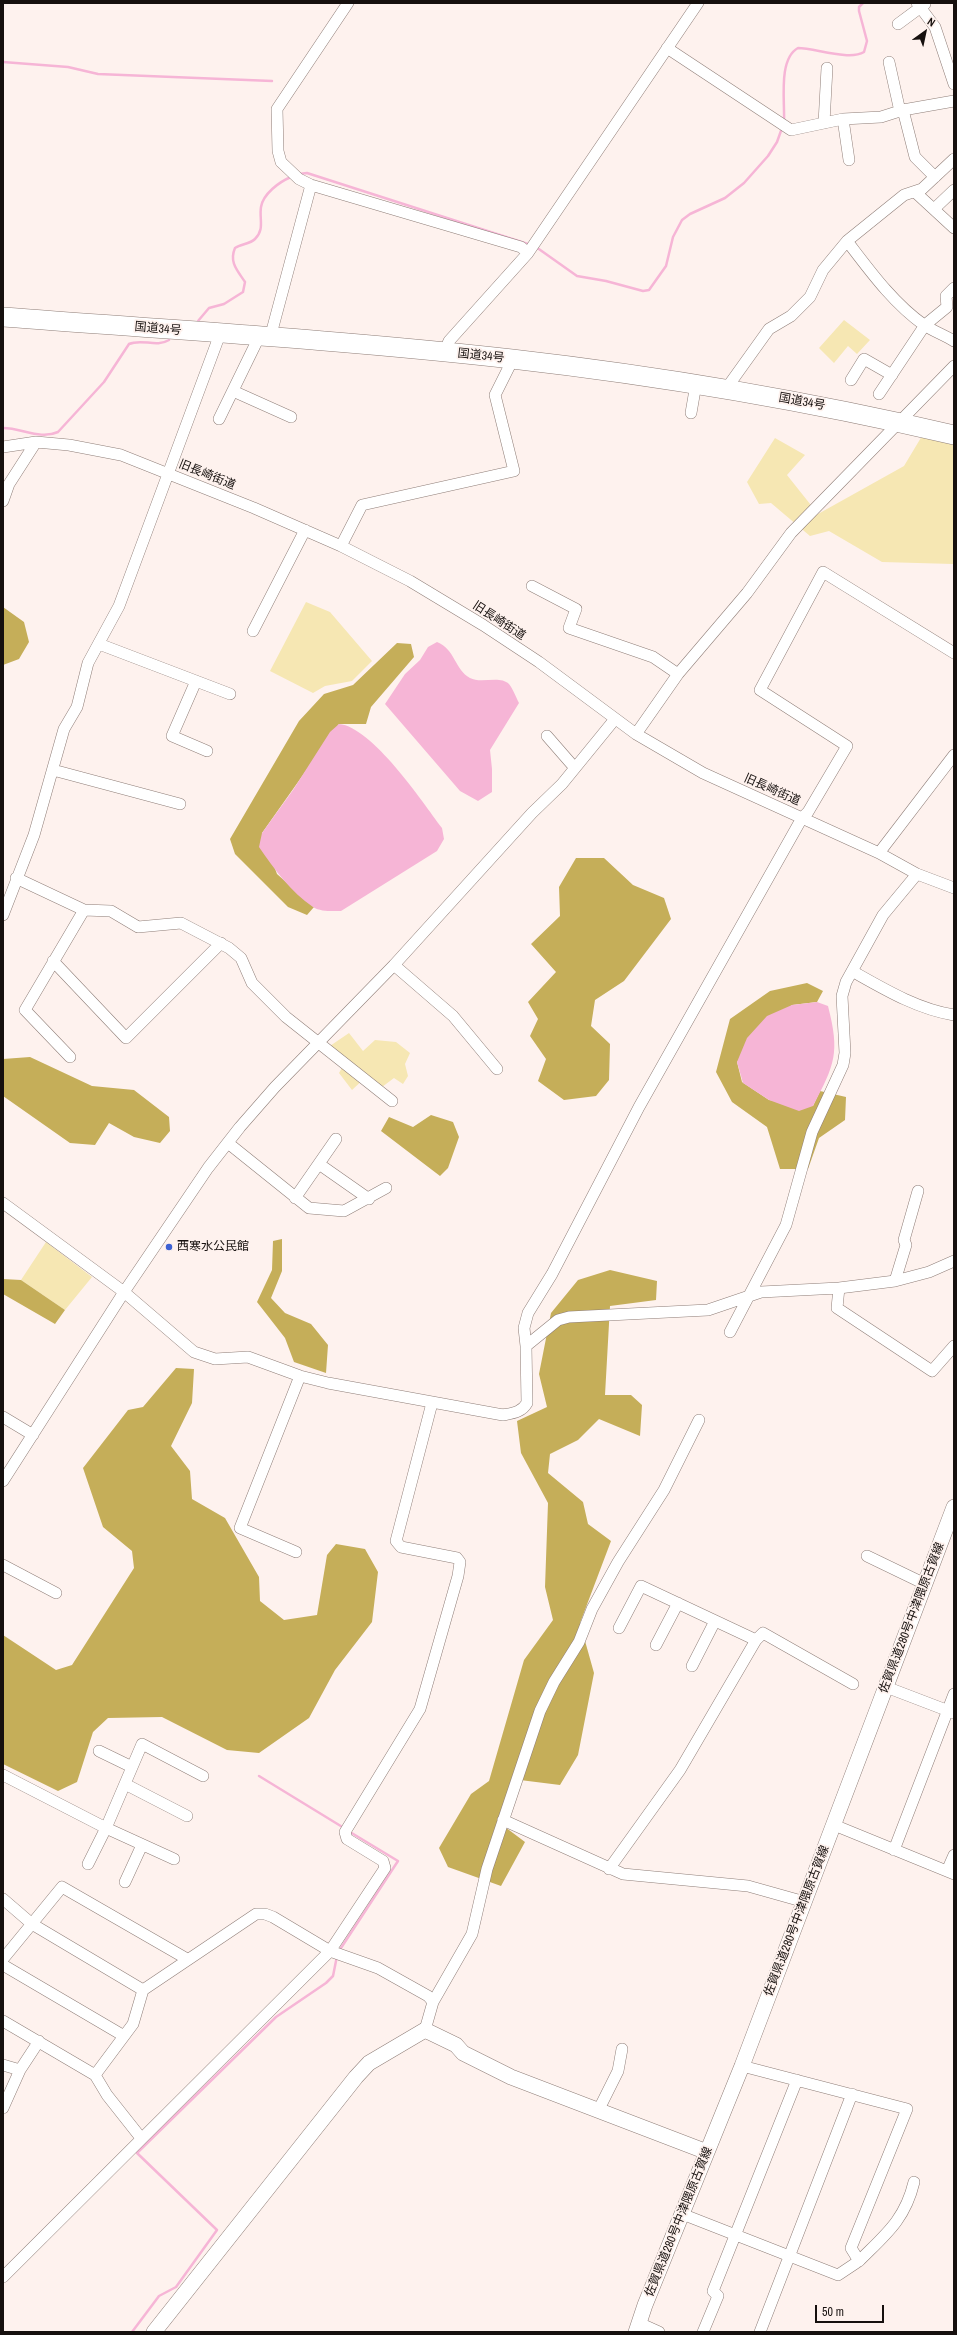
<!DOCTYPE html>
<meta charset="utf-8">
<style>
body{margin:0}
#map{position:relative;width:957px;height:2335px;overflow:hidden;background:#fef2ee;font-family:"Archivo Narrow",sans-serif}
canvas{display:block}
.frame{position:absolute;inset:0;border:4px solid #16100e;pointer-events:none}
.north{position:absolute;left:905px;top:12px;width:40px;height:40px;-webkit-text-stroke:3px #fef2ee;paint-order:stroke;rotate:33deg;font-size:11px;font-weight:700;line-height:16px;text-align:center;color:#16100e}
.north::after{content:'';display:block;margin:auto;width:14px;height:18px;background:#16100e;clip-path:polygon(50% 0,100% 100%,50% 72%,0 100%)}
.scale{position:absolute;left:815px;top:2305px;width:69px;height:18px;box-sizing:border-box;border:2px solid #16100e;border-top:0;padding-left:5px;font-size:12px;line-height:14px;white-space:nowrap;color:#16100e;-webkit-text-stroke:3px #fef2ee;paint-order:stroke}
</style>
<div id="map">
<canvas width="957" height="2335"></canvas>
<div class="frame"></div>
<div class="north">N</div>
<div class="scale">50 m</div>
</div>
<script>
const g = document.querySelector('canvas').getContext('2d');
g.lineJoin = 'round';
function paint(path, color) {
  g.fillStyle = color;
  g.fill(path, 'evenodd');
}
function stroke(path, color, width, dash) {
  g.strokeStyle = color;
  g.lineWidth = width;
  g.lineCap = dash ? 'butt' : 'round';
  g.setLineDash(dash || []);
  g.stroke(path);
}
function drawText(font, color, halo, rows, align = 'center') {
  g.font = font + ' "Archivo Narrow","Noto Sans JP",sans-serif';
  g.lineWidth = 3.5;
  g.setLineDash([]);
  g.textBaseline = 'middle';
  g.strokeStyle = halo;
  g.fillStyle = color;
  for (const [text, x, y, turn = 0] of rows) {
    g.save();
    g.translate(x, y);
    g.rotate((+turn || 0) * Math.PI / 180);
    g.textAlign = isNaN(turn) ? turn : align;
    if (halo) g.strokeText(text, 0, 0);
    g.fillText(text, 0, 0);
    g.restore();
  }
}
paint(new Path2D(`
 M844,320L870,340L857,354L848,346L834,363L819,348Z
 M922,436L954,444L953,564L882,562L829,531L810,536L771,503L759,504L747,482L775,438L805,455L787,475L818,514L904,466Z
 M306,602L330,612L372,661L352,681L325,686L313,693L270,671Z
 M349,1033L363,1051L375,1040L396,1042L410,1053L405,1064L408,1076L403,1084L394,1078L382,1087L367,1076L352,1090L339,1073L346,1061L327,1048Z
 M46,1242L92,1277L65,1310L21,1280Z`), '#f6e7b3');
paint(new Path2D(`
 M3,607L24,622L29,642L19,659L3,665Z
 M397,643L411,644L414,657L371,707L366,724H339L262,833L277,874L314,907L307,915L288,907L235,854L230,839L299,721L324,694L353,685Z
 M576,858H604L633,885L664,898L671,919L624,981L595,1000L591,1026L610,1044L609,1080L596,1096L564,1100L538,1081L546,1059L530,1036L538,1019L528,1002L556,972L531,944L560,916L559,887Z
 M807,983L823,991L817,1002L792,1005L737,1062L742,1082L769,1100L813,1106L820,1091L846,1097L845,1120L819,1138L808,1169H780L767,1127L732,1102L716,1072L730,1019L770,991Z
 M30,1057L92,1086L134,1090L169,1117L170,1131L160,1143L134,1137L109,1123L95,1145L70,1143L3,1096V1059Z
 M431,1115L453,1122L459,1137L448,1168L440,1176L381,1131L389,1117L413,1127Z
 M282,1239V1271L271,1298L285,1313L311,1324L328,1345L326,1373L294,1362L285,1338L257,1302L272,1270L273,1241Z
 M610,1270L657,1281L656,1300L610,1306L605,1395H631L642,1405L640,1436L599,1419L578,1440L550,1454L548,1473L583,1502L588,1524L611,1541L580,1623L594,1673L578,1755L560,1785L520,1780L505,1827L525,1842L501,1886L448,1867L439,1848L471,1794L489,1781L524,1660L553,1620L545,1587L548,1503L521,1453L517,1421L547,1407L539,1374L551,1313L578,1280Z
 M3,1279L21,1280L65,1310L55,1324L3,1294Z
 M176,1368L194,1369L192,1403L171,1446L190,1471L192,1499L225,1518L259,1577L260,1601L284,1620L317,1615L327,1555L336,1544L365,1549L378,1572L372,1622L335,1670L309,1718L259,1753L227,1750L162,1717L108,1718L93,1732L77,1782L58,1791L3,1764V1635L56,1670L72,1665L134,1568L132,1551L103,1527L83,1468L128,1410L143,1407Z`), '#c5ae59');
paint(new Path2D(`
 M437,642C455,649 455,670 470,678C481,684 500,675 509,684C513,689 516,697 519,703L490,750L492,769V792L478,801L460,791L385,704L405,674L420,660L428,647Z
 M339,724C372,727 422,801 442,828L444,839L437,851L341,911C332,911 321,912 313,907C291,892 274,869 259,847L262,833L293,790L330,732Z
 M817,1002L828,1006C840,1053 835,1064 813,1106L799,1111L769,1100L743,1083L737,1062L747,1038L767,1016L792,1005Z`), '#f6b5d6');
stroke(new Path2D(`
 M3,62L68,67L98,74L272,81
 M784,121C785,101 778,59 798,48C815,48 849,61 864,52L867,41L859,11V7L863,3
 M299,174L307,173L531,245
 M536,247L577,276L606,281L643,291L649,290L666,266L673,237L682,220L690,214L725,198L744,183L768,156L777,142L782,128
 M198,321L209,308L224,304L243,292L245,282C237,270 229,262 235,248C241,244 250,244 255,239C265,229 259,219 261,207C263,194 279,182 291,177
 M3,428C22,428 40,440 58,432L104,382L129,344C142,338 156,348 169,340
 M259,1776L344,1828
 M339,1951L398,1861L350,1832
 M132,2332L159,2296L176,2287L217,2230L137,2153L276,2017L326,1983L333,1976L337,1956`), '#f6b5d6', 2.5);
const street = new Path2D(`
 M348,3L277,109L278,151L281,162L299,179L311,185L521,247L528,253
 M917,3L935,27L954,84
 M898,24L925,4
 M667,48L791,130L843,119L881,117L903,110L954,101
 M889,62L899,107L903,110L915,157L935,177
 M843,119L849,160
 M824,123L827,68
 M915,192L954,228
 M934,209L954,190
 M847,241C870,271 893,303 924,325C933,331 944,335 954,341
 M270,338L311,185
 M444,352L449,341L528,253L698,3
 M851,380L864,359L892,375
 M726,389L769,329L791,316L810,297L823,270L847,241L904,195L922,189L954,159
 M233,391L291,417
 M879,394L925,325L947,307L946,296L954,288
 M691,413L696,384
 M219,419L259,337
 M3,447L36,442L69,445L121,455L254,508L341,546L410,581L483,625L539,662L636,734L703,773L879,853L917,874L954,888
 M3,501L9,484L36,442
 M341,546L362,505L514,471L495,395L513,359
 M532,586L576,609L569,628L653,657L678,674
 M253,631L305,530
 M99,644L230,694
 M196,681L172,736L207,751
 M636,734L678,674L747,593L791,533L954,366
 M547,736L574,767
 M53,770L180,804
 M879,853L954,755
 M16,878L84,910L111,911L138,927L181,923L229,948L241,958L252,983L286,1017L392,1101
 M3,915L34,835L64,729L77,707L88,663L119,606L220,334
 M53,961L126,1038L221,943
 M394,965L453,1016L497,1069
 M852,971C884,989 917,1009 954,1015
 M70,1057L25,1010L84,910
 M228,1143L309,1208L344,1211L386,1188
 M319,1164L369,1199
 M295,1198L336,1139
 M3,1203L124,1292L194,1352L215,1359L248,1357L300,1376L328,1383L503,1415C513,1413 522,1412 527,1403L526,1346L558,1320L569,1317L708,1310L761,1292L839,1288L895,1281L929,1272L954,1261
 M895,1281L906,1245L904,1240L918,1191
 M839,1288L837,1308L932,1371L954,1346
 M730,1332L786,1225L812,1132L843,1065L845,1053L842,996L846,982L883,915L917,874
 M526,1346L524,1328L528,1313L552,1274L639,1107L802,818L808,812L847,746L760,690L823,572L954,653
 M3,1417L33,1435
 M3,1481L124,1292L208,1168L240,1127L275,1087L394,965L532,813L562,784L615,719
 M296,1552L240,1528L300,1376
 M867,1556L925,1584
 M3,1565L56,1593
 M619,1628L641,1586L756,1640
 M656,1645L678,1603
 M692,1666L715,1621
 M886,1687L954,1713
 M99,1751L132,1767
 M3,1775L106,1828L174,1859
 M125,1784L187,1816
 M503,1820L623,1874L748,1886L805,1902
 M834,1825L954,1874
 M894,1850L954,1694
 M88,1864L106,1828L142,1744L203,1776
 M609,1869L680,1770L756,1640L763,1633L853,1684
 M947,1871L954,1855
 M125,1882L142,1845
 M3,1899L32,1924L143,1990
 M3,1959L62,1887L187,1959
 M3,1965L124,2036
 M3,2021L95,2075L107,2095L141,2138
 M425,2030L433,2002L472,1934L487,1869L540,1711L554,1682L579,1642L592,1609L618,1562L664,1490L699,1420
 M3,2065L20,2070
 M95,2075L133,2024L143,1990L256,1914H265L273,1917L330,1951L378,1968L428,1996L433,2002
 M3,2108L20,2070L39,2041
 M599,2109L618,2071L622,2049
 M682,2214L838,2275L859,2261L851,2248L907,2109L742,2066
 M859,2261C885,2235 905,2220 914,2182
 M3,2277L330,1951L385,1868L383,1861L347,1839L345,1832L420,1709L458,1576L460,1562L457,1558L401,1547L396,1541L432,1403
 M639,2323L659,2332
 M703,2332L718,2296L713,2291L797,2080
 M760,2332L852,2094`);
const secondary = new Path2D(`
 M154,2332L356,2077L369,2063L425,2030L456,2045L463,2053L511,2077L707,2152
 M636,2332L645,2305L742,2066L954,1507`);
const highway = new Path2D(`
 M3,317C173,330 343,340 512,359C661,376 808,401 954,435`);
stroke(street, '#8f7e78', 12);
stroke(secondary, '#8f7e78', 16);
stroke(highway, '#8f7e78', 20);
stroke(street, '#fff', 11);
stroke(secondary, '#fff', 15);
stroke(highway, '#fff', 19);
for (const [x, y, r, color] of [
 [169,1247,4,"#3c61d3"]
]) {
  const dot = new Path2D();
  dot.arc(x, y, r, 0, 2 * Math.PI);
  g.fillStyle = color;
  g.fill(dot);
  stroke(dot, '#fef2ee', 1.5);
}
drawText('12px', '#16100e', '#fef2ee', [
 ["国道34号",158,329,5],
 ["国道34号",481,356,6],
 ["国道34号",802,402,10],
 ["旧長崎街道",207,475,22],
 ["旧長崎街道",499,621,33],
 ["旧長崎街道",772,790,24],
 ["佐賀県道280号中津隈原古賀線",912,1618,-69],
 ["佐賀県道280号中津隈原古賀線",797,1921,-69],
 ["佐賀県道280号中津隈原古賀線",679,2222,-68]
]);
drawText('12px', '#16100e', '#fef2ee', [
 ["西寒水公民館",177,1247]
], 'left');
</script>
